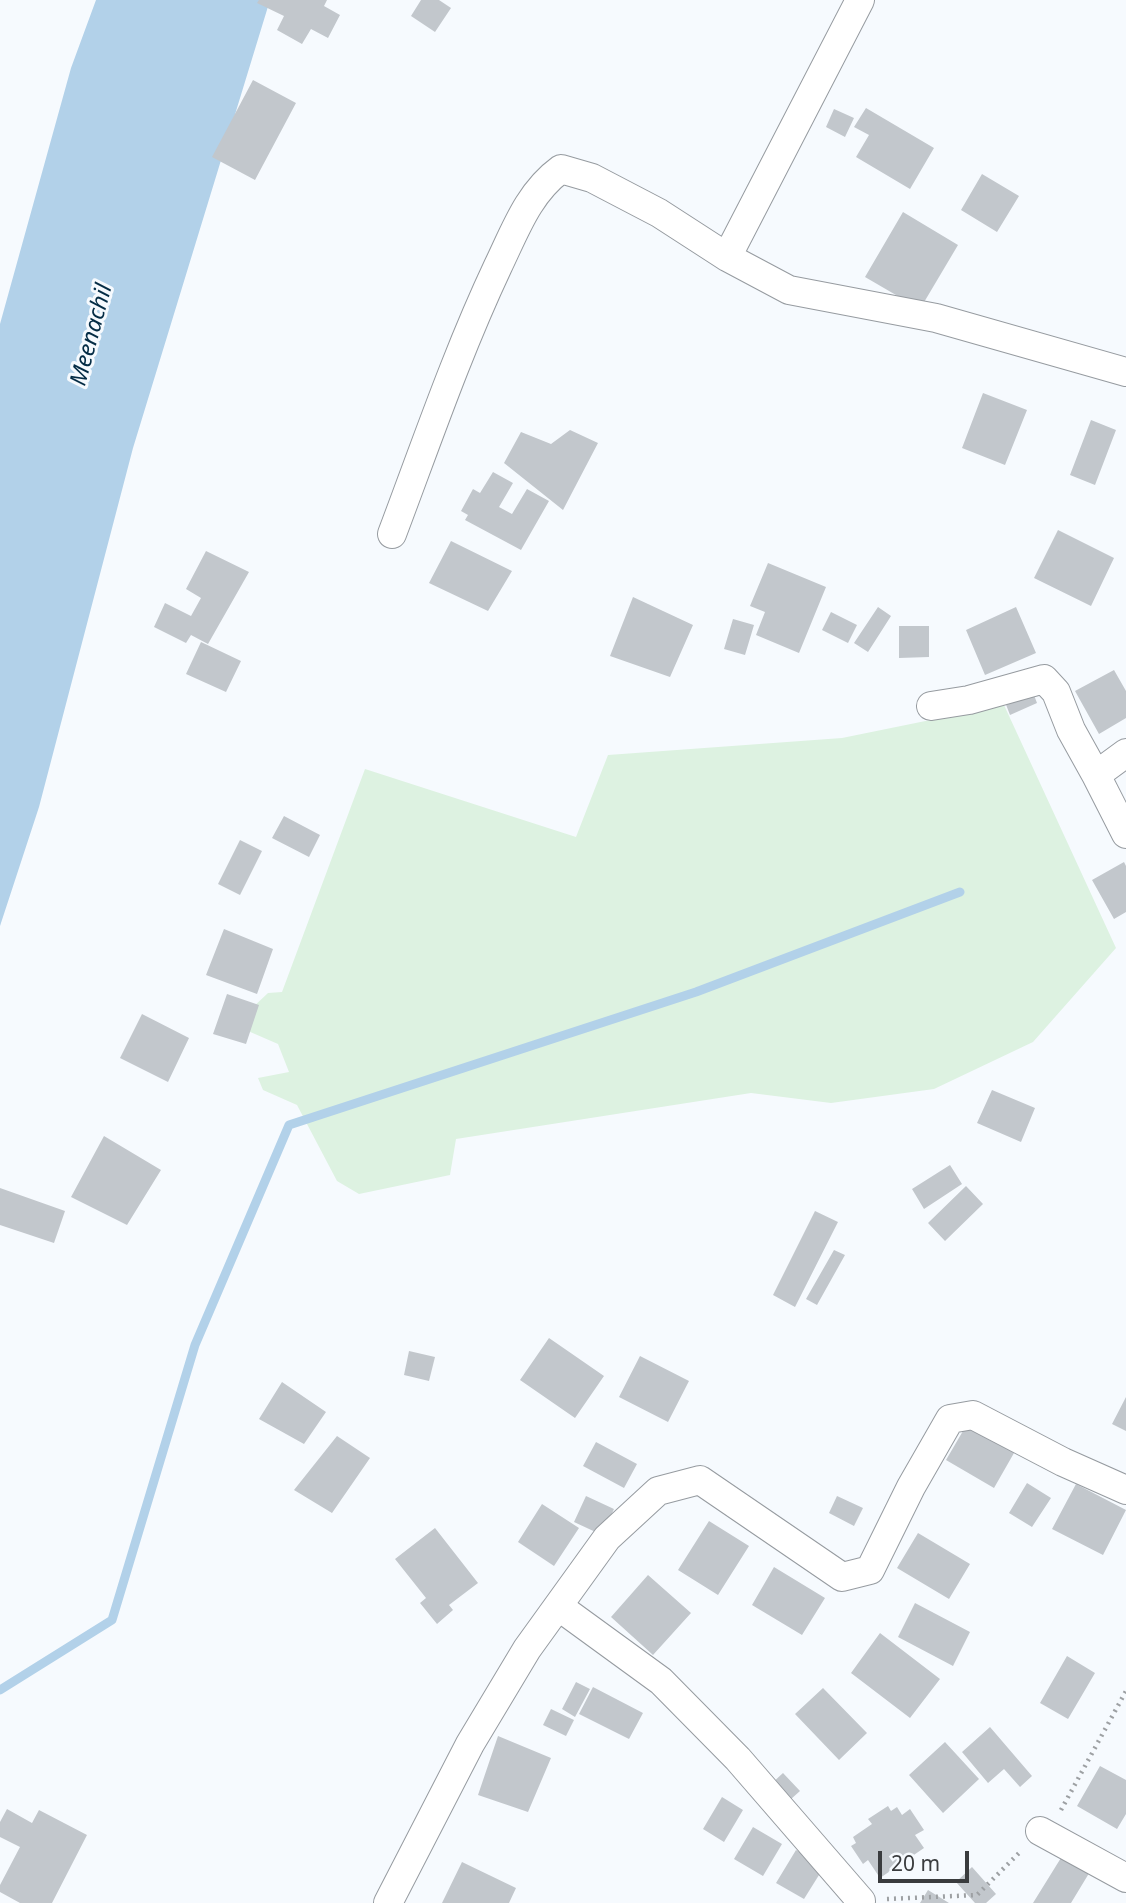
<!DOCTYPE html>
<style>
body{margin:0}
#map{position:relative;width:1126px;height:1903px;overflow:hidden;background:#f6fafe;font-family:"Noto Sans",sans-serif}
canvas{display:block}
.scale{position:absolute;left:878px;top:1851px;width:91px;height:32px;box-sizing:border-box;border:4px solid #3a3c3e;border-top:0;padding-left:9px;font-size:21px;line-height:24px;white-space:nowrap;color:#3a3c3e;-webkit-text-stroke:5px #f6fafe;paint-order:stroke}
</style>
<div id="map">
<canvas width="1126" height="1903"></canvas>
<div class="scale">20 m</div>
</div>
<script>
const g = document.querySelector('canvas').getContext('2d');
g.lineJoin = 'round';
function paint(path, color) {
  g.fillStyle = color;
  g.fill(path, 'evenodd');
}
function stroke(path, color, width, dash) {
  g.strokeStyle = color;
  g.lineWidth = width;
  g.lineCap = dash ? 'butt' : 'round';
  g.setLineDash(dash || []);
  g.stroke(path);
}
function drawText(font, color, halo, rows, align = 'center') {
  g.font = font + ' "Noto Sans",sans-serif';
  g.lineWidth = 6;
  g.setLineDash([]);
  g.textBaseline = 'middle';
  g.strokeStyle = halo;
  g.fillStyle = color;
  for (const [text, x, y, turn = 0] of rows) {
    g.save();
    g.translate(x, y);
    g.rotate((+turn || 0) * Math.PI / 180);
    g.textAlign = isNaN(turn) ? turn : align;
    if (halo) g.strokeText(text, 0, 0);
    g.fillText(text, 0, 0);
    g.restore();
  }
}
paint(new Path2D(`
 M1004,705L1116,948L1033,1042L934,1089L831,1103L751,1093L456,1139L450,1175L359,1194L337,1181L297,1105L263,1090L258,1078L289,1072L278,1044L248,1031L250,1010L268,993L282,992L365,769L576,837L608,755L842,738Z`), '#ddf2e1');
paint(new Path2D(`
 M96,0H270L133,448L39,807L0,926V324L71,68Z`), '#b2d1e9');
stroke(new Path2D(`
 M0,1690L112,1620L195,1345L289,1125L696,992L960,892`), '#b2d1e9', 9);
paint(new Path2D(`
 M259,0H327L324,6L340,15L328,38L311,29L302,44L277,30L284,16L257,3Z
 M421,0H439L451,8L435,32L411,16Z
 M253,80L296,103L255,180L212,157Z
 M866,108L934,148L910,189L856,157L869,135L854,127Z
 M834,109L854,118L845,137L826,127Z
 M982,174L1019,196L997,232L961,210Z
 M903,212L958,245L920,309L865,277Z
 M983,393L1027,410L1005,465L962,448Z
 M1091,420L1116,430L1095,485L1070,475Z
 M570,430L598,443L563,510L504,463L521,432L551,444Z
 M493,472L513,483L499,507L512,514L527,489L549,501L521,550L465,520L468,515L461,511L473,489L480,493Z
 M1058,530L1114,558L1091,606L1034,578Z
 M451,541L512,571L488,611L429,583Z
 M206,551L249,572L208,644L191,635L186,643L154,627L165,603L191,616L201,598L186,589Z
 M768,563L826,587L799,653L756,635L765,612L750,606Z
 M633,597L693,625L670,677L610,656Z
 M878,607L891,616L868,652L854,643Z
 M1016,607L1036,653L985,675L966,630Z
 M831,612L857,625L848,643L822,630Z
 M733,619L754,625L745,655L724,649Z
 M899,626H929V657L899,658Z
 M201,642L241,661L226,692L186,674Z
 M1114,670L1126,691V718L1099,734L1075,691Z
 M1029,682L1037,703L1010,715L1002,694Z
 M284,816L320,835L309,857L272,838Z
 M240,840L262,851L240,895L218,884Z
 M1124,862L1126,866V912L1114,919L1092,880Z
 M224,929L273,949L257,994L206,975Z
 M227,994L259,1005L246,1044L213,1034Z
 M142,1014L189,1038L168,1082L120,1058Z
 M992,1090L1035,1108L1021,1142L977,1123Z
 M104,1136L161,1170L127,1225L71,1197Z
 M950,1165L962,1184L924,1209L912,1189Z
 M966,1186L983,1204L945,1241L928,1223Z
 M0,1188L65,1211L54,1243L0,1225Z
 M815,1211L838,1222L795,1307L773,1295Z
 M834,1250L845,1255L817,1305L806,1299Z
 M549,1338L604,1376L575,1418L520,1380Z
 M409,1351L435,1357L429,1381L404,1375Z
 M640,1356L689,1381L668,1422L619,1397Z
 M282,1382L326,1412L304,1444L259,1419Z
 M1126,1397V1431L1112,1424Z
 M970,1419L1018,1446L994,1488L946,1460Z
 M337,1436L370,1458L332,1513L294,1490Z
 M596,1442L637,1464L624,1488L583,1466Z
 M1027,1483L1051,1498L1032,1527L1009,1513Z
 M1076,1484L1126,1510L1103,1555L1052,1529Z
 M586,1496L614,1509L602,1535L574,1522Z
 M837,1496L863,1508L854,1526L829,1513Z
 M542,1504L579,1528L554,1566L518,1542Z
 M709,1521L749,1546L718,1595L678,1570Z
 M435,1528L478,1583L449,1605L453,1610L437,1624L420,1603L426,1598L395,1559Z
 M918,1533L970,1564L949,1599L897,1568Z
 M774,1567L825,1598L802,1635L752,1605Z
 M648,1575L691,1613L653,1655L611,1617Z
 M915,1603L970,1632L953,1666L898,1637Z
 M880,1633L940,1679L910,1718L851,1673Z
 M1067,1656L1095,1673L1068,1719L1040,1703Z
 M576,1682L590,1689L575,1717L562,1709Z
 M593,1687L643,1713L629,1739L579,1714Z
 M823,1688L867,1733L839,1760L795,1714Z
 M551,1709L574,1720L566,1736L543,1725Z
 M990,1727L1032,1776L1020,1787L1004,1769L988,1783L962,1752Z
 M498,1736L551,1758L528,1812L478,1795Z
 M945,1742L979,1779L943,1813L909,1775Z
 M1100,1766L1126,1780V1814L1117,1829L1077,1806Z
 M783,1773L800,1791L772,1816L756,1798Z
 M722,1797L743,1810L724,1842L703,1829Z
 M888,1806L891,1811L897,1807L902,1815L910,1809L924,1830L915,1835L924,1848L880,1878L868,1860L863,1864L851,1846L856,1843L853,1837L872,1824L868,1819Z
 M7,1809L32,1823L39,1810L87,1835L52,1903H20L0,1892V1885L20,1847L0,1837V1822Z
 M753,1827L782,1844L763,1876L734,1859Z
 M796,1850L824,1867L804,1899L776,1883Z
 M1064,1853L1091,1870L1071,1903H1033Z
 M462,1862L516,1888L509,1903H442Z
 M972,1867L996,1894L986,1903H975L956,1882Z
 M928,1890L949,1903H920Z`), '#c2c7cc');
const street = new Path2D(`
 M727,257L860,0
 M392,534C426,444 457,353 498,266C515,231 528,193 561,169L592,178L659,213L727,257L789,290L936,318L1126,372
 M931,706L969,700L1044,679L1056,692L1071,730L1096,775
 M1126,753L1096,775L1126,834
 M558,1606L661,1681L738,1759L861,1901
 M1040,1831L1126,1878
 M388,1903L470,1744L527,1649L607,1538L658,1491L700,1480L842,1577L870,1570L911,1487L950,1419L973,1415L1063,1462L1126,1490`);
stroke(street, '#969ba0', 30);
stroke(new Path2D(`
 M1061,1810L1126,1691
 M887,1899L977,1895L1021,1851`), '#9da0a3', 4.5, [2, 5]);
stroke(street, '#fff', 28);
drawText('italic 23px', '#042c45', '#f6fafe', [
 ["Meenachil",92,335,-75]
]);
</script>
